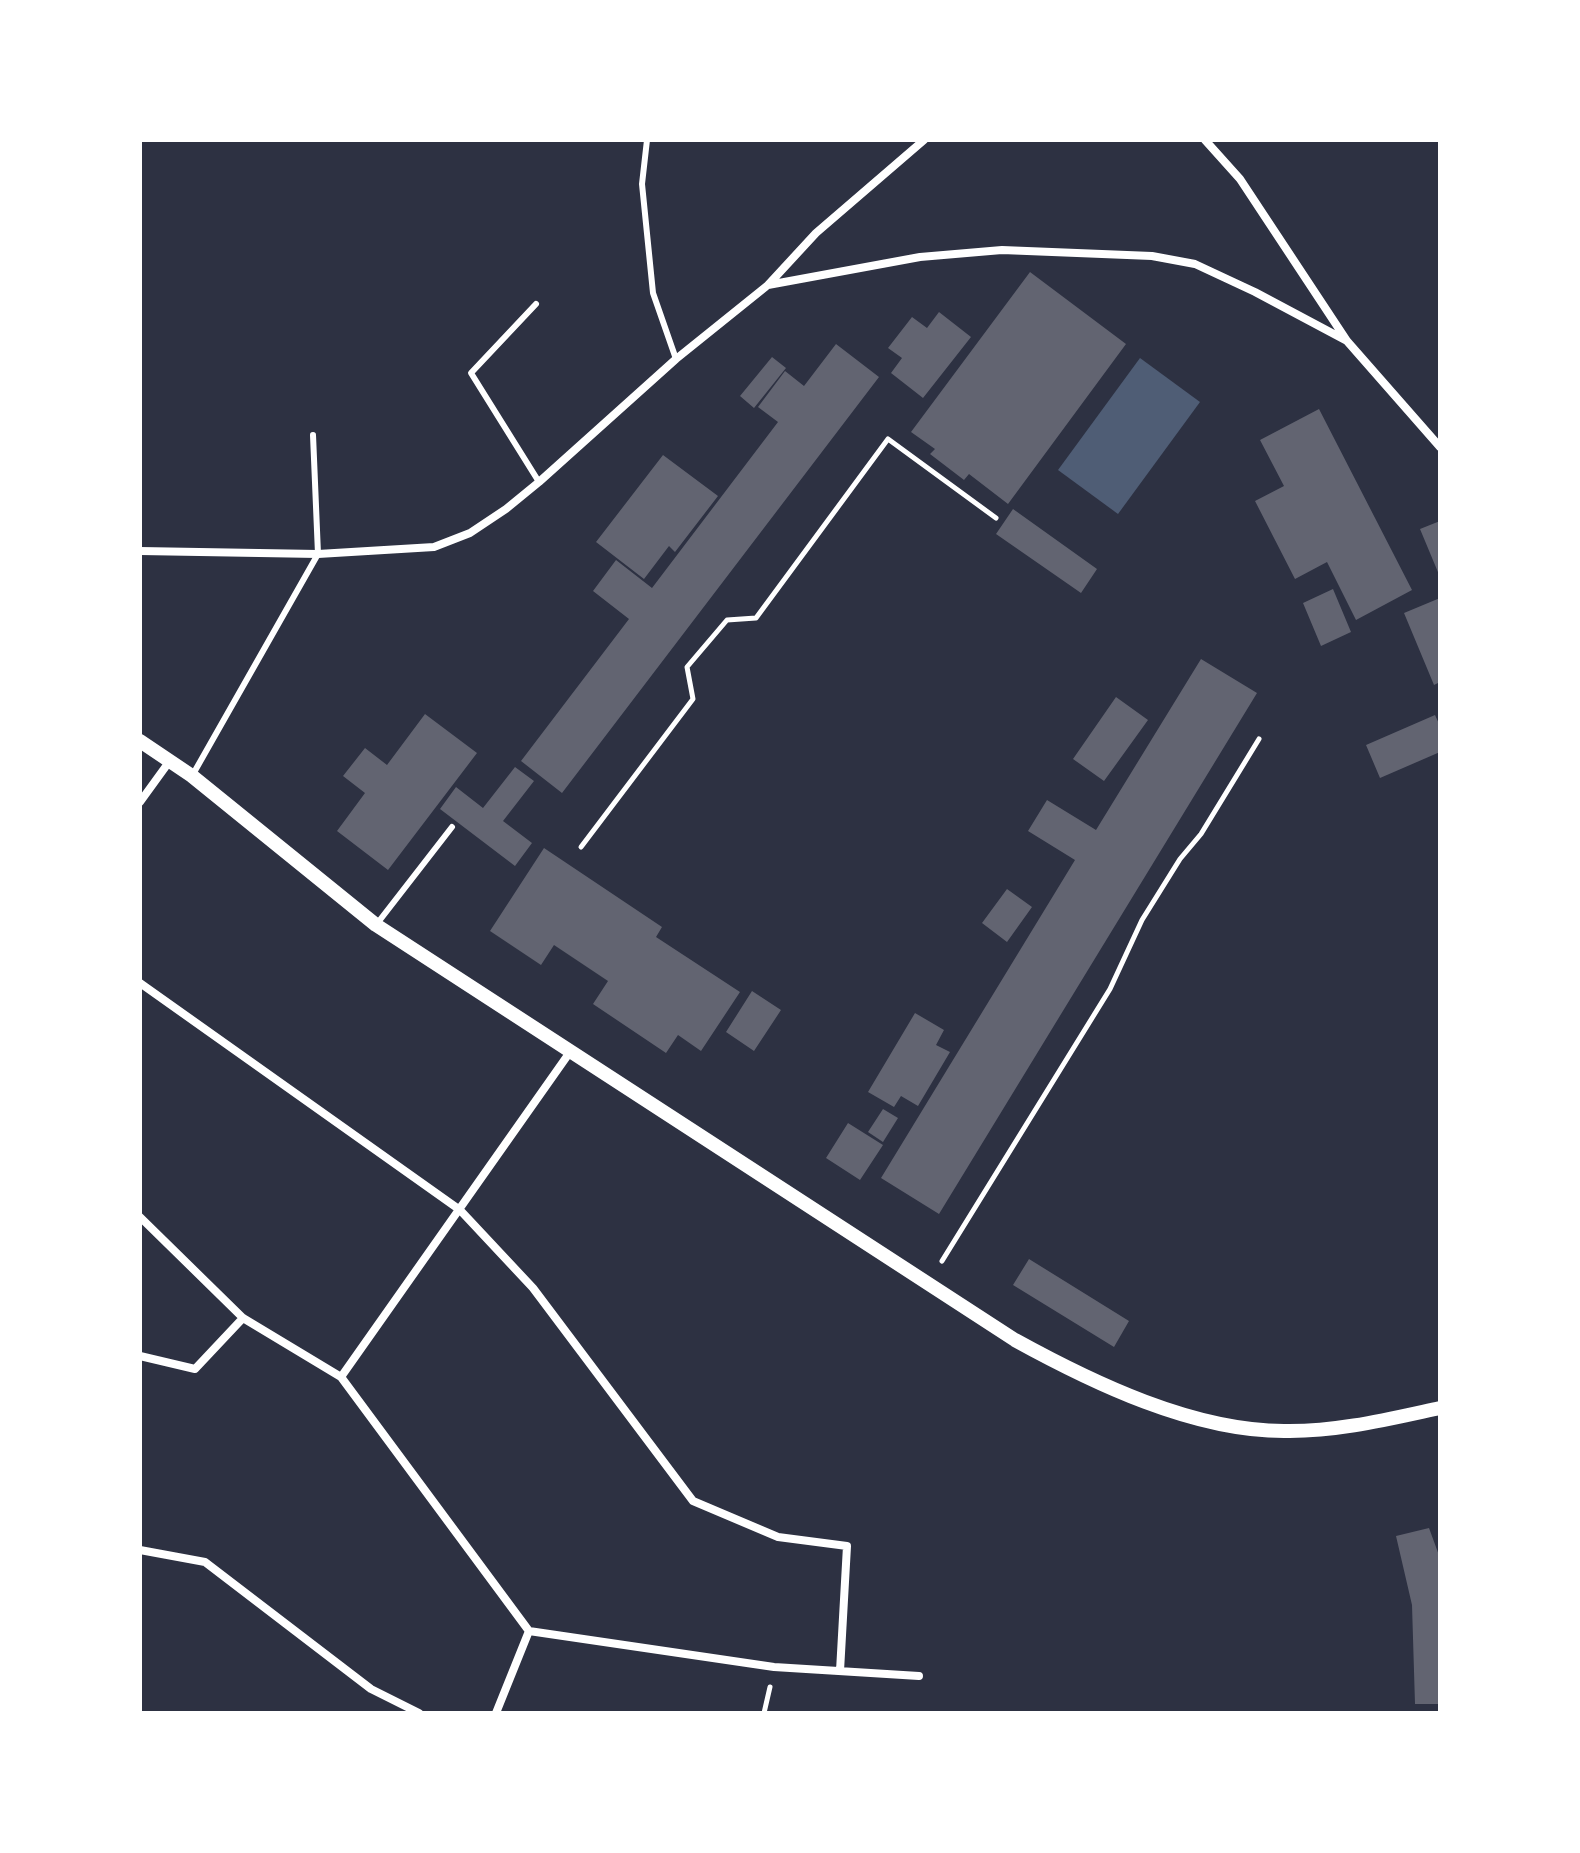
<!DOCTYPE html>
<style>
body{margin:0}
#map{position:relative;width:1580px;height:1853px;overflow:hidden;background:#2d3142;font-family:"Fira Sans Condensed",sans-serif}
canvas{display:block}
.frame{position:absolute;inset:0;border:142px solid #fff;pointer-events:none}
</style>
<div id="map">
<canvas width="1580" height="1853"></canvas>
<div class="frame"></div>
</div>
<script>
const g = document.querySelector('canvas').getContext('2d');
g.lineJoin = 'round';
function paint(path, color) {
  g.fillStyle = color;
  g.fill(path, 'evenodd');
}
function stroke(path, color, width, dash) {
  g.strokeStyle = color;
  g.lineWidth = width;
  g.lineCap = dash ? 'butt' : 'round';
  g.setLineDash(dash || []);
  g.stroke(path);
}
paint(new Path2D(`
 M1140,358L1200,402L1118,514L1058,470Z`), '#4f5d75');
paint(new Path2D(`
 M1030,272L1126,344L1008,504L969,474L964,480L930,454L935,449L911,432Z
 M939,312L971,337L923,398L891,373L902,358L888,348L912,317L927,328Z
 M836,344L879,377L562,793L521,761L629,619L593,591L616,560L652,588L778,422L758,407L785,371L804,386Z
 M772,357L786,368L754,408L740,396Z
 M1319,409L1412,590L1356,620L1327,562L1295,579L1255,501L1284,486L1260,440Z
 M663,455L718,496L675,552L669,546L644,579L596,542Z
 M1013,509L1097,569L1081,593L996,534Z
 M1440,521V577L1420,529Z
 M1333,589L1351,632L1321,646L1303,603Z
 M1440,598V682L1434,685L1404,613Z
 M1201,659L1257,693L939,1214L881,1178L1075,860L1028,831L1047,800L1096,830Z
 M1116,697L1148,720L1104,781L1073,759Z
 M425,714L477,753L388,870L337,831L365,793L343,776L365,748L387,765Z
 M1435,715L1440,726V752L1380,778L1366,745Z
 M515,767L534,781L503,821L532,843L515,866L440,809L456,787L483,808Z
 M544,848L662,927L656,937L740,992L701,1051L678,1035L666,1053L593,1004L608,981L554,945L541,965L490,931Z
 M1007,889L1032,907L1007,942L982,923Z
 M752,991L781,1010L754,1051L726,1032Z
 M915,1013L944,1030L936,1045L950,1052L918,1106L901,1096L894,1107L868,1092Z
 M883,1109L898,1118L883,1142L868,1132Z
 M848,1123L883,1145L860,1180L826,1158Z
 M1029,1259L1129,1321L1114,1347L1013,1285Z
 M1429,1528L1440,1558V1704H1415L1412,1605L1396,1536Z`), '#626471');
stroke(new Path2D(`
 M581,847L693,699L687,667L727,620L756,618L888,439L996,518
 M942,1261L1110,989L1142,920L1180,859L1201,834L1259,739
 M764,1713L770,1687`), '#fff', 5);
stroke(new Path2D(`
 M647,140L642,184L653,293L676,359
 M536,304L471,373L539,482
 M192,776L318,554L313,435
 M376,925L452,827`), '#fff', 6);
stroke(new Path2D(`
 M1205,140L1240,179L1347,341L1440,447
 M768,285L816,233L924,140
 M140,551L318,554L434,547L470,533L506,509L539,482L676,359L768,285L920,257L1002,250L1152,256L1195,264L1255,292L1347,341
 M140,802L169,762
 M140,983L460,1210L533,1288L693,1501L778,1537L847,1546L840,1671
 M140,1217L243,1318L341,1377L529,1631L774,1667L919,1676
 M140,1356L195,1369L243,1318
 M341,1377L570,1052
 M140,1550L205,1562L371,1689L419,1713
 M496,1713L529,1631`), '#fff', 8);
stroke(new Path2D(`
 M140,741L192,776L376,925L1015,1340C1093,1383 1193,1431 1284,1431C1337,1432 1389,1419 1440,1408`), '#fff', 14);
</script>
